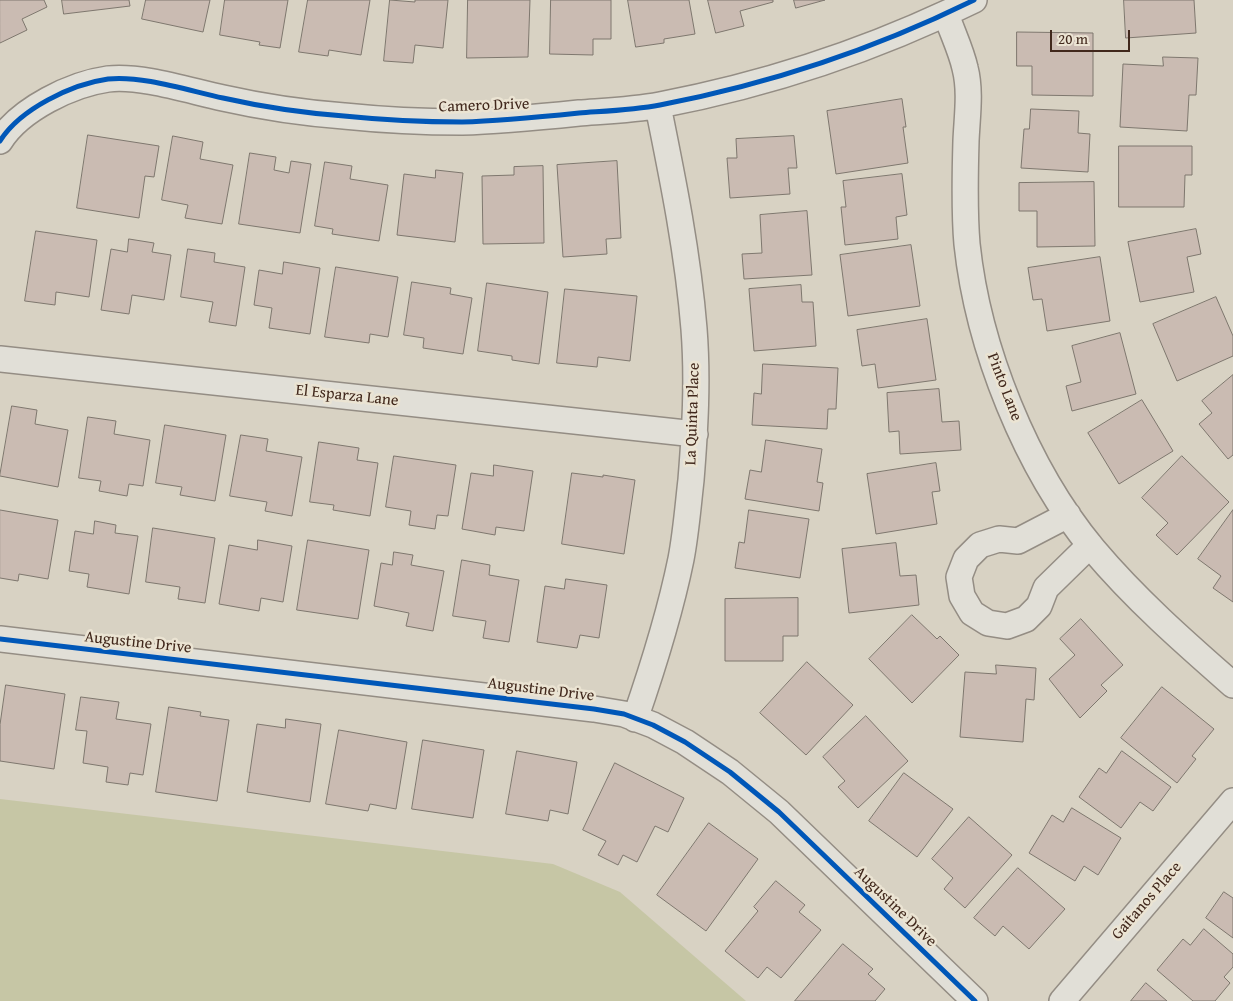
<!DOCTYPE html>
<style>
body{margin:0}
#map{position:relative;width:1233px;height:1001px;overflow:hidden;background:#d8d2c3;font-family:"Gentium Book Plus",serif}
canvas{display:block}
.scale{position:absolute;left:1050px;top:30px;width:80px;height:22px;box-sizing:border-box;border:2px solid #41281c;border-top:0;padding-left:6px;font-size:15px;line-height:18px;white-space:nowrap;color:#41281c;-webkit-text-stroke:4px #ebe4d3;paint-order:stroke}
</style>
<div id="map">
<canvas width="1233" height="1001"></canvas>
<div class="scale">20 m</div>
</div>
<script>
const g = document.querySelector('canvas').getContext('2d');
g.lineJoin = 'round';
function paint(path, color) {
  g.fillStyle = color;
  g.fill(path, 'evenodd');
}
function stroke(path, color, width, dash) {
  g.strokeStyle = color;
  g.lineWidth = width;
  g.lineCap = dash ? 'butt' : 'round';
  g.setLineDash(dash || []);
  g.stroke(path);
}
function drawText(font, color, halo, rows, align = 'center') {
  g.font = font + ' "Gentium Book Plus",serif';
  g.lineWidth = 5;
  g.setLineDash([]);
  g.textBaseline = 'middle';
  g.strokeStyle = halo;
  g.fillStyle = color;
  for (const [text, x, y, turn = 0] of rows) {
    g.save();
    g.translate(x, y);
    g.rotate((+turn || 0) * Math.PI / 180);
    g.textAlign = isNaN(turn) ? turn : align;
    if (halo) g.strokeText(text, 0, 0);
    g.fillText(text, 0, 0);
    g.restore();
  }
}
paint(new Path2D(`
 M0,799L553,864L620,892L746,1001H0Z`), '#c6c6a5');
const building = new Path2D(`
 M0,0H44L47,7L22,19L27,30L0,43Z
 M62,0H129L130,6L64,14Z
 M146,0H210L203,32L142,19Z
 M225,0H288L280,48L259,45L260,42L220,35Z
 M308,0H370L361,55L329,50L328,56L299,52Z
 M390,0L415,2V0H448L443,48L415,45L413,63L384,61Z
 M468,0H530L528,57L467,58Z
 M551,0H611V39H593V55L550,54Z
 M628,0H689L695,34L664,39V43L636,47Z
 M708,0H773V2L740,11L744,26L716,33Z
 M794,0H825L796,8Z
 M1124,0H1194L1196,33L1126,38Z
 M1017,32L1093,33V96L1032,95V66H1017Z
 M1163,57L1198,58L1196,95H1189L1187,131L1120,127L1123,64L1163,66Z
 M902,99L906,127H903L908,163L836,174L827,111Z
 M1031,109L1079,111L1078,133L1090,134L1088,172L1021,168L1024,129H1029Z
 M88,135L159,146L154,177L145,176L139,218L77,208Z
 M173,136L203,142L200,159L233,165L222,224L185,218L188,205L162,200Z
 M794,136L797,168H788L790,194L730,198L727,158H737L736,139Z
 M1119,146H1192V175H1185L1184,207H1119Z
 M250,153L276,157L274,170L289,173L291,161L311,164L300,233L239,224Z
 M617,161L621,238L606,239L607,254L563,257L557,165Z
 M325,162L352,166L350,179L388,185L379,241L332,234L333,229L315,226Z
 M543,166L544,243L483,244L482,176L514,175V167Z
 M436,170L463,173L455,242L397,235L404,174L435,178Z
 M902,174L907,215L896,217L898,239L845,245L841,207H846L843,181Z
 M1094,182L1095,246L1037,247V211H1019V183Z
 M807,211L812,275L744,279L742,254L762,253L760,215Z
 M1196,229L1201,254L1187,257L1194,292L1140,302L1128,242Z
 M36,231L97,240L89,297L56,292L55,305L25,301Z
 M129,239L154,243L152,252L171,255L164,300L132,295L129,314L101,310L111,249L127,252Z
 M911,245L920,306L848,316L840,255Z
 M188,249L215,253L214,262L245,267L236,326L209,322L213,302L181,297Z
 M1100,257L1110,321L1047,331L1042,299L1033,300L1028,268Z
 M284,262L320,268L310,334L269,328L272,308L254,305L259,270L282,274Z
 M336,267L398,277L388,337L370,334L369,343L325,337Z
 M412,282L451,288L450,294L472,298L463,354L423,348L424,338L404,335Z
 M487,283L548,292L539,364L512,360V356L478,351Z
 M801,285L802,302H813L816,346L754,351L749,289Z
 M565,289L637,296L630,361L598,357L597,367L557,363Z
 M1216,297L1233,336V356L1177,381L1153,324Z
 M927,319L936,380L878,388L875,364L862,366L857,330Z
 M1120,333L1136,394L1072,411L1066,386L1081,382L1072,346Z
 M763,364L838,368L836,409H828L827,429L752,425L754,393L761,394Z
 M1233,375V455L1228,459L1199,424L1212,413L1202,401Z
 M939,389L942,422L959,421L961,450L900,454L899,431L889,432L887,393Z
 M1142,400L1173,451L1119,484L1088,433Z
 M12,406L37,410L35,424L68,430L58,487L0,476Z
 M88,417L116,421L114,434L150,440L143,486L129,484L127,496L99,491L101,481L79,478Z
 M165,425L226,435L215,501L180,495L182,487L156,483Z
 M241,435L268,439L266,451L302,457L292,516L265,511L267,502L230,496Z
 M766,440L822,449L817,482L823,483L819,511L745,499L750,470L761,472Z
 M319,442L359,448L357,460L378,463L370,516L333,510L334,505L310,502Z
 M394,456L456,465L448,516L437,515L435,529L409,525L411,511L386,507Z
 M1182,456L1229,502L1177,555L1156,535L1168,523L1142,498Z
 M936,463L940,491L932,492L937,524L876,534L867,474Z
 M494,465L533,471L524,531L496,527L495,535L462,529L471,473L493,476Z
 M572,473L603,477V475L635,480L624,554L562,544Z
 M0,510L58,520L48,579L19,574L18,581L0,578Z
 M749,510L809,519L800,578L735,568L739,542L744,543Z
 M1233,510V602L1213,588L1221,576L1198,559Z
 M95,521L116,525L115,533L138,536L129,594L87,587L89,574L69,571L75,531L93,534Z
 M153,528L215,538L205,603L178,599L180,587L146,582Z
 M258,540L292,546L283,602L261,598L259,611L219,604L229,545L257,550Z
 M308,540L369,550L358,619L297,610Z
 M896,543L900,576L916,575L919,605L849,613L842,549Z
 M394,552L413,555L411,565L444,571L433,631L406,626L409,613L374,606L381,563L392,565Z
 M462,560L490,565L489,575L519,580L509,642L483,638L486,621L453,616Z
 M566,579L607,585L599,638L580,635L577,648L537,642L545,586L564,589Z
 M798,598V636H783V661H725V599Z
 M912,615L937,639L940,636L959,655L912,703L869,659Z
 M1081,619L1123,665L1101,685L1107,691L1080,718L1049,679L1075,655L1060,639Z
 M807,662L853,705L806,755L760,713Z
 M996,665L1036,668L1034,700L1026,699L1023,742L960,737L965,672L996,674Z
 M6,685L65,694L54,769L0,761V725Z
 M1162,687L1214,729L1192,756L1196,759L1177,783L1121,738Z
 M81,697L119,702L116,719L151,724L143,775L130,773L128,785L106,782L108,767L83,763L87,731L76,730Z
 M169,707L201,712L200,716L229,720L217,801L156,792Z
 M866,716L908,761L858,808L838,787L845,781L823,757Z
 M286,719L321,724L310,802L247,792L257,724L285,728Z
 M339,730L407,742L396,809L370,804L368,811L326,804Z
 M423,740L484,750L473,818L412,809Z
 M517,751L577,762L568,814L550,810L548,821L506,814Z
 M1122,751L1171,787L1153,811L1140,802L1121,828L1079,797L1099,768L1106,773Z
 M615,763L684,798L668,832L655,826L637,862L623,855L618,865L598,855L606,841L583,830Z
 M904,773L953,809L917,857L869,821Z
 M1072,808L1121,838L1098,875L1084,866L1075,881L1029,853L1052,815L1063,822Z
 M969,817L1012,855L965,908L944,889L953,878L932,859Z
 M709,823L758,859L706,931L657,895Z
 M1018,868L1065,909L1029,949L1003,926L995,936L974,918Z
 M776,881L805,905L799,912L821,930L781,978L767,967L758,978L725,951L758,911L754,907Z
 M1224,892L1233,898V938L1206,918Z
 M1204,929L1233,954V967L1224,977L1230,983L1215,1001H1193L1157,970L1183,939L1190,945Z
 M843,944L873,969L868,974L885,989L875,1001H795Z
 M1146,983L1167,1001H1131Z`);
paint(building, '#cabbb2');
stroke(building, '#7e776e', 1);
const minor = new Path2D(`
 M946,14C952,32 961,50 965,68C971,91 967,117 966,141C965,175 964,210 967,244C978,348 1026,468 1093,549C1135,599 1184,642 1233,685
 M0,141C20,109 72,84 108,79C141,75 190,91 223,98C263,107 304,113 344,116C383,120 423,122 462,122C501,121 540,117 579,113C606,111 634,110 660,105C769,84 875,49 974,0
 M0,359L695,434
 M1068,515L1018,541L999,539L980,545L966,559L959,577L962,596L972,613L988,623L1007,626L1026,619L1039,606L1046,588L1090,545
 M0,639L594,709L624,714L653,725L685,742L730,772L779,812L975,1001
 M635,719C653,667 670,613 681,559C686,533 688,506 691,480C695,430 698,380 694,329C688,254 673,180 658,106
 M1062,1001L1233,801`);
stroke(minor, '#948d84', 28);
stroke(minor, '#e1dfd7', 25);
stroke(new Path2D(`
 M0,141C20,109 72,84 108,79C141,75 190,91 223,98C263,107 304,113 344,116C383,120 423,122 462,122C501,121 540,117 579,113C606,111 634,110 660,105C769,84 875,49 974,0
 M0,639L594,709L624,714L653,725L685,742L730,772L779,812L975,1001`), '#0057b8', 5);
drawText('16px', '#41281c', '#ebe4d3', [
 ["Camero Drive",484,106,-2],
 ["Pinto Lane",1004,387,69],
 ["El Esparza Lane",347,396,6],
 ["La Quinta Place",693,414,-88],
 ["Augustine Drive",138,643,6],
 ["Augustine Drive",541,690,7],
 ["Gaitanos Place",1147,901,-49],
 ["Augustine Drive",895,907,44]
]);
</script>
